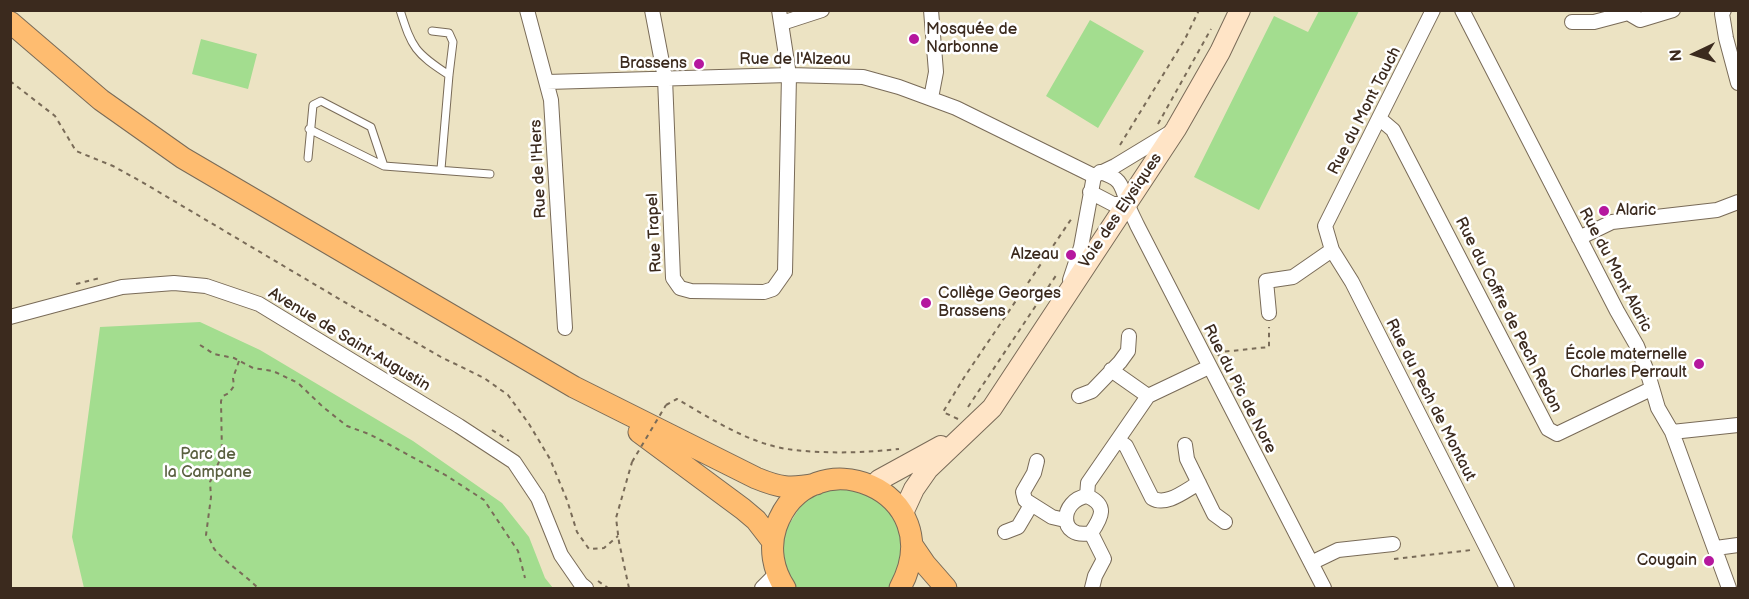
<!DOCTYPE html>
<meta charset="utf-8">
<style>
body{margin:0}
#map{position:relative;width:1749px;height:599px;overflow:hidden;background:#ece3c3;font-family:"Balsamiq Sans",sans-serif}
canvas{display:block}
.frame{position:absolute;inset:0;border:12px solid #3b2a1e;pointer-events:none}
.north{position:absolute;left:1665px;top:24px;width:60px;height:60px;-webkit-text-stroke:4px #fff;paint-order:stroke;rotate:266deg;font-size:16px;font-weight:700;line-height:24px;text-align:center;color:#3b2a1e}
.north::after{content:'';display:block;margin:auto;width:21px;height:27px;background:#3b2a1e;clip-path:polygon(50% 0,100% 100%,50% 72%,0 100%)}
</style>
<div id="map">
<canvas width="1749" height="599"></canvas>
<div class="frame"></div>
<div class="north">N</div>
</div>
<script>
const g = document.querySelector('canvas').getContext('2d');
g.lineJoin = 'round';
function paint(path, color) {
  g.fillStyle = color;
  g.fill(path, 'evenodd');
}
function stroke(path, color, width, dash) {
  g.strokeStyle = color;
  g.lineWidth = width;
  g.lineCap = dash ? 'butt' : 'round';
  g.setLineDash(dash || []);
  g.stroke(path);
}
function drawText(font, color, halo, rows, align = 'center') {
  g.font = font + ' "Balsamiq Sans",sans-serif';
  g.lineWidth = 5;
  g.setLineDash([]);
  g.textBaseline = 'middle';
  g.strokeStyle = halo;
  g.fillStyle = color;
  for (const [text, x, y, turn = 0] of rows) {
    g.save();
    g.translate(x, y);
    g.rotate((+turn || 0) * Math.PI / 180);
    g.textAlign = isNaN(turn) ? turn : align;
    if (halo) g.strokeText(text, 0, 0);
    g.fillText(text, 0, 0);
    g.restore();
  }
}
paint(new Path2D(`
 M1319,11H1359L1259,210L1194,177L1274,16L1308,32Z
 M1090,20L1144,51L1098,128L1046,96Z
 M201,39L257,54L248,89L192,74Z
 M200,322L260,350L413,441L502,503L529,537L545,578L553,588H84L72,537L100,327Z
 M845,487L871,494L895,518L904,546L893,584L889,588H796L792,583L782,559V536L803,502L820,492Z`), '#a3dd8f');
const lane = new Path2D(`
 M400,10C412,48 415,53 449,75
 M432,31L449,33L453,42L449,75L441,169
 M309,129L384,166L490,174
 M308,158L313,105L321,101L371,127L384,166`);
const street = new Path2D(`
 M527,10L551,100L565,328
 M652,10L665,78L673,278L680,288L691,291L764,292L773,289L785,272L789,75L779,10
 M931,10L936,72L931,98
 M1433,10L1325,226L1332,250L1352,282L1507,588
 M1462,10L1617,311L1637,346L1648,374L1658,408L1672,432L1729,588
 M1627,10L1628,13L1640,20L1673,10
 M1724,10L1722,14L1726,38L1738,83
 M1572,22H1594L1628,13
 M782,23L822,10
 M547,82L789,75L863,77L899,87L956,108L1094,176
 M1380,119L1393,130L1548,429L1557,434L1651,389
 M1100,172C1120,178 1121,183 1127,202C1129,210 1134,218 1137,225L1324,588
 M1090,192L1113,204H1127
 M1579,238L1612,222L1717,210L1738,202
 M1070,280L1081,247L1094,176L1115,166L1171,132
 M1269,313L1266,281L1293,277L1332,250
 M10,317L122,287L174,283L206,286L259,304L459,426L514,462L538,498L561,555L581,584L586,588
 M1111,370L1148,396
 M1079,396L1092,391L1120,362L1128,351L1129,336
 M1672,432L1738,425
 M1119,441L1126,446L1152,498C1166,507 1186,490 1199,483
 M1185,445L1187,459L1214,514L1225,522
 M1037,461L1034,473L1023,492L1025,500L1052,517L1065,520
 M1087,496C1060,500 1057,540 1091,533C1102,517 1108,505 1087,496L1088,483L1148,396L1209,367
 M1005,532L1018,527L1031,505
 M1091,533L1104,559L1095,576L1092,588
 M1716,548L1738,545
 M1311,563L1338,550L1393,544
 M762,588L777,573`);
const secondary = new Path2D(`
 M874,486L879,480L941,446
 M903,513L914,489L928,469L992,408L1176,129L1220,52L1240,10`);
const primary = new Path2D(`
 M10,22L101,100L183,158L574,387L756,478C780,488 790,489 816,484
 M639,432L743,509L756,520L773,542
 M912,545L925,564L946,588
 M785,588C773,570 769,548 776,527C809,433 953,490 900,588`);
stroke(lane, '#796b58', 9);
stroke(street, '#796b58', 16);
stroke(secondary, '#796b58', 22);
stroke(primary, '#796b58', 23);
stroke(new Path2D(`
 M10,81L55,116L76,151L113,166L142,182L341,300L441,357L484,378L508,395L529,424L550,459L567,500L577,532L589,549L604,548L618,536
 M1158,124L1211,29
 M1120,145L1185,39L1199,10
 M76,284L100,278
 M200,345L214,354L234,358L253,368L273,371L298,383L323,407L347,426L369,434L390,445L447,476L484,500L518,551L525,578
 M1218,356L1221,352L1269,347V327
 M239,361L233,378L234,386L229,393L223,396L221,401L222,455L210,482L211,497L206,535C212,540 211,546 216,551C229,565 245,575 258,588
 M666,405L677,399C710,418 748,443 787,449C823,454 862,453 899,449
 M968,407L1057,274
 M958,419L943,412L965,376L1072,218
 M492,430L509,441
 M1394,559L1471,550
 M598,581L608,588
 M629,588L619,542L616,518L632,462`), '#796b58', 2, [4.5, 4.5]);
stroke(lane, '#fff', 7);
stroke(street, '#fff', 14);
stroke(secondary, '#ffe4c6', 20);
stroke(primary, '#febc70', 21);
stroke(new Path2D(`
 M632,462L666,405`), '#796b58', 2, [4.5, 4.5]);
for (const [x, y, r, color] of [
 [914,39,6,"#b5179e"],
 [699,64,6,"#b5179e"],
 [1604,211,6,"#b5179e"],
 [1071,255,6,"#b5179e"],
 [926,303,6,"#b5179e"],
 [1699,364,6,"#b5179e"],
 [1709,561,6,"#b5179e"]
]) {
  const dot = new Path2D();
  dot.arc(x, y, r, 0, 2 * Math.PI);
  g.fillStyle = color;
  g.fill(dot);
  stroke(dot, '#fff', 2);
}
drawText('16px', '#3b2a1e', '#fff', [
 ["Mosquée de",926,30,"left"],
 ["Narbonne",926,48,"left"],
 ["Brassens",687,64],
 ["Alaric",1616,211,"left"],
 ["Alzeau",1059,255],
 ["Collège Georges",938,294,"left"],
 ["Brassens",938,312,"left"],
 ["École maternelle",1687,355],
 ["Charles Perrault",1687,373],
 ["Cougain",1697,561]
], 'right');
drawText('16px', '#3b2a1e', '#fff', [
 ["Rue de l'Alzeau",795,60],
 ["Rue du Mont Tauch",1365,111,-63],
 ["Rue de l'Hers",539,169,-93],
 ["Voie des Elysiques",1121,211,-56],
 ["Rue Trapel",655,233,-93],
 ["Rue du Mont Alaric",1615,270,62],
 ["Rue du Coffre de Pech Redon",1508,315,63],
 ["Avenue de Saint-Augustin",349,340,31],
 ["Rue du Pic de Nore",1239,389,63],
 ["Rue du Pech de Montaut",1430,400,63]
]);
drawText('16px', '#5a6040', '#fff', [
 ["Parc de",208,455],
 ["la Campane",208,473]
]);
</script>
